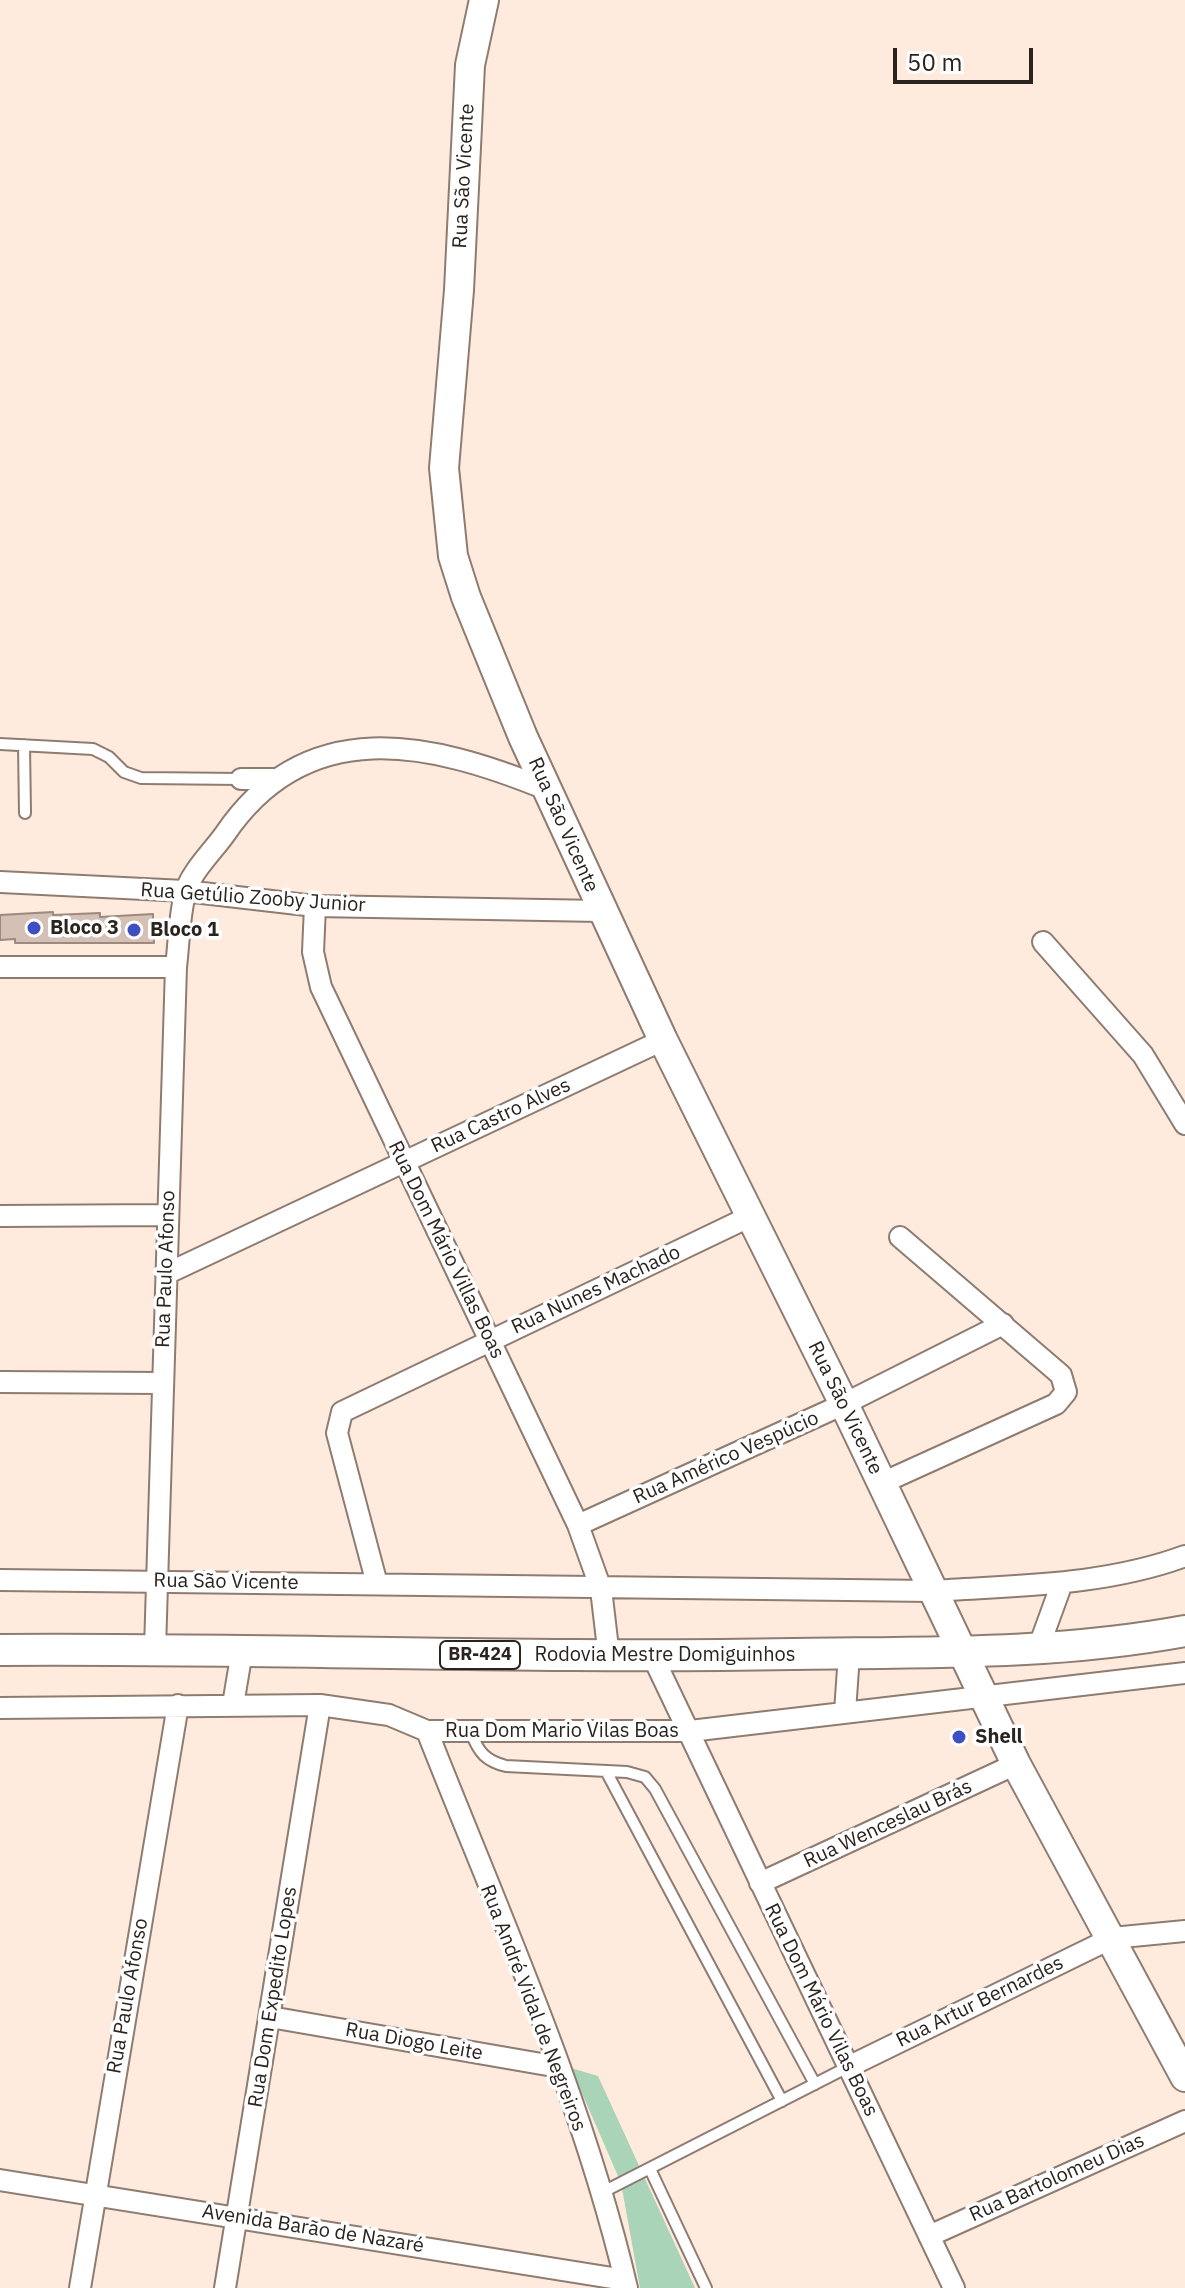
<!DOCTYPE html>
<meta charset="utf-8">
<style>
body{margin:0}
#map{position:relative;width:1185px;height:2288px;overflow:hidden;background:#ffeade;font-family:"IBM Plex Sans",sans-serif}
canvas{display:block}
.scale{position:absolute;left:893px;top:48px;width:140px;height:36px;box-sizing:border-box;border:4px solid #2a231e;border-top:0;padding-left:10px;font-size:24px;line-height:28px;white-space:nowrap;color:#2a231e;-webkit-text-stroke:6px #fff;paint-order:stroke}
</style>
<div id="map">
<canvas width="1185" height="2288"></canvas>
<div class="scale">50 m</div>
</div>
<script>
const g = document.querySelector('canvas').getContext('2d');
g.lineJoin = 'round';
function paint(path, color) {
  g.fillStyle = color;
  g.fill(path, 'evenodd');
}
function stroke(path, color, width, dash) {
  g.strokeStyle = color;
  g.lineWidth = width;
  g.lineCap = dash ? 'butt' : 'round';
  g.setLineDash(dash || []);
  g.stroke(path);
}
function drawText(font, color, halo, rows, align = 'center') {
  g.font = font + ' "IBM Plex Sans",sans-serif';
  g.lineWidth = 7;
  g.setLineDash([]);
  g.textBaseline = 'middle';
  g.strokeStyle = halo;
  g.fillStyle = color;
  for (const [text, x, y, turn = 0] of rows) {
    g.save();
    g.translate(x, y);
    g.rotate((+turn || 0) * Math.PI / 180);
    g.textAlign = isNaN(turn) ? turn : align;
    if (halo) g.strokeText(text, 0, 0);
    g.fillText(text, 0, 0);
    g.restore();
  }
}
paint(new Path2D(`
 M571,2068L598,2076L695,2288H640L621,2183Z`), '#aad4b7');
const building = new Path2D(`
 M53,912V915L100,913V917L153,914L154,943H15V939L0,940V915Z`);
paint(building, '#d4c0b5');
stroke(building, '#9c897f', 2);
const lane = new Path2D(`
 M0,744L93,749L109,757L124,772L141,778L241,779
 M24,745L25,813
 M471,1733C479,1753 486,1761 506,1766L627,1772L645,1777L655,1789L815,2084
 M606,1771L782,2101
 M650,2169L706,2288
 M601,2193L848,2067`);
const street = new Path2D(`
 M241,779H277
 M0,882L185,891L315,906L601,911
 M315,906L313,952L321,987L578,1525L601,1589L609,1657
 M1043,942L1143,1055L1185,1124
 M0,967H176
 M0,1216L167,1215
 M166,1274L663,1040
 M0,1382L163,1383
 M882,1483L1056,1404L1066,1392L1061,1375L900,1237
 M578,1525L844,1404L1003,1324
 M0,1580L932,1591C1017,1585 1104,1586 1185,1556
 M377,1584L337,1433L342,1412L751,1216
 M155,1649L176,967C179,943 179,917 185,894C189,874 213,851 225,834C307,713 430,742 546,789
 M1038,1649L1062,1583
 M653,1657L954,2288
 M233,1705L242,1651
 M0,1708L320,1705L389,1715L427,1731H690L1185,1673
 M845,1712L849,1654
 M427,1731C499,1914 582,2096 627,2288
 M760,1883L1016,1764
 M270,2017L559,2067
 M848,2067L1112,1938L1185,1931
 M0,2180L625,2280
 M929,2236L1185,2121
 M80,2288L178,1705
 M225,2288L320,1705`);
const secondary = new Path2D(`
 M484,0L470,65L459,290L444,468L453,556L466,597L523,737L663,1040L844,1404L1016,1764L1185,2077`);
const primary = new Path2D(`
 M0,1650C264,1648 528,1659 793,1654C924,1652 1056,1655 1185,1631`);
stroke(lane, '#8e7c71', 14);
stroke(street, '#8e7c71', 24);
stroke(secondary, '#8e7c71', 32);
stroke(primary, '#8e7c71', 34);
stroke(lane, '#fff', 10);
stroke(street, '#fff', 20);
stroke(secondary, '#fff', 28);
stroke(primary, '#fff', 30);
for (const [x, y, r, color] of [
 [34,928,8,"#3d4fc2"],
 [134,930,8,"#3d4fc2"],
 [959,1737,8,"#3d4fc2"]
]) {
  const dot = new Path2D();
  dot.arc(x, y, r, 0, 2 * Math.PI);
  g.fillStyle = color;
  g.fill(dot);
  stroke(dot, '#fff', 3);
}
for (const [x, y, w] of [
 [480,1655,80]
]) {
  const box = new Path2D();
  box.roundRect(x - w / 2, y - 14, w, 28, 6);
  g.fillStyle = '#fff';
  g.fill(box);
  stroke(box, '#2a231e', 2);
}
drawText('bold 18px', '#2a231e', null, [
 ["BR-424",480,1655]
]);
drawText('20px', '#2a231e', '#fff', [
 ["Rua São Vicente",464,176,-87],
 ["Rua São Vicente",563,825,66],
 ["Rua Getúlio Zooby Junior",253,898,4],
 ["Rua Castro Alves",501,1116,-25],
 ["Rua Dom Mário Villas Boas",446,1250,64],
 ["Rua Paulo Afonso",166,1269,-88],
 ["Rua Nunes Machado",596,1290,-25],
 ["Rua São Vicente",845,1408,64],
 ["Rua Américo Vespúcio",726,1458,-24],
 ["Rua São Vicente",226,1582,1],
 ["Rodovia Mestre Domiguinhos",665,1655],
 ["Rua Dom Mario Vilas Boas",562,1731],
 ["Rua Wenceslau Brás",888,1824,-25],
 ["Rua Paulo Afonso",128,1996,-80],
 ["Rua Dom Expedito Lopes",273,1997,-81],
 ["Rua Artur Bernardes",980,2002,-26],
 ["Rua André Vidal de Negreiros",533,2008,69],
 ["Rua Dom Mário Vilas Boas",821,2010,64],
 ["Rua Diogo Leite",414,2042,10],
 ["Rua Bartolomeu Dias",1057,2178,-24],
 ["Avenida Barão de Nazaré",313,2229,9]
]);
drawText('bold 20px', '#2a231e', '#fff', [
 ["Bloco 3",50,928],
 ["Bloco 1",150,930],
 ["Shell",975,1737]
], 'left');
</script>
